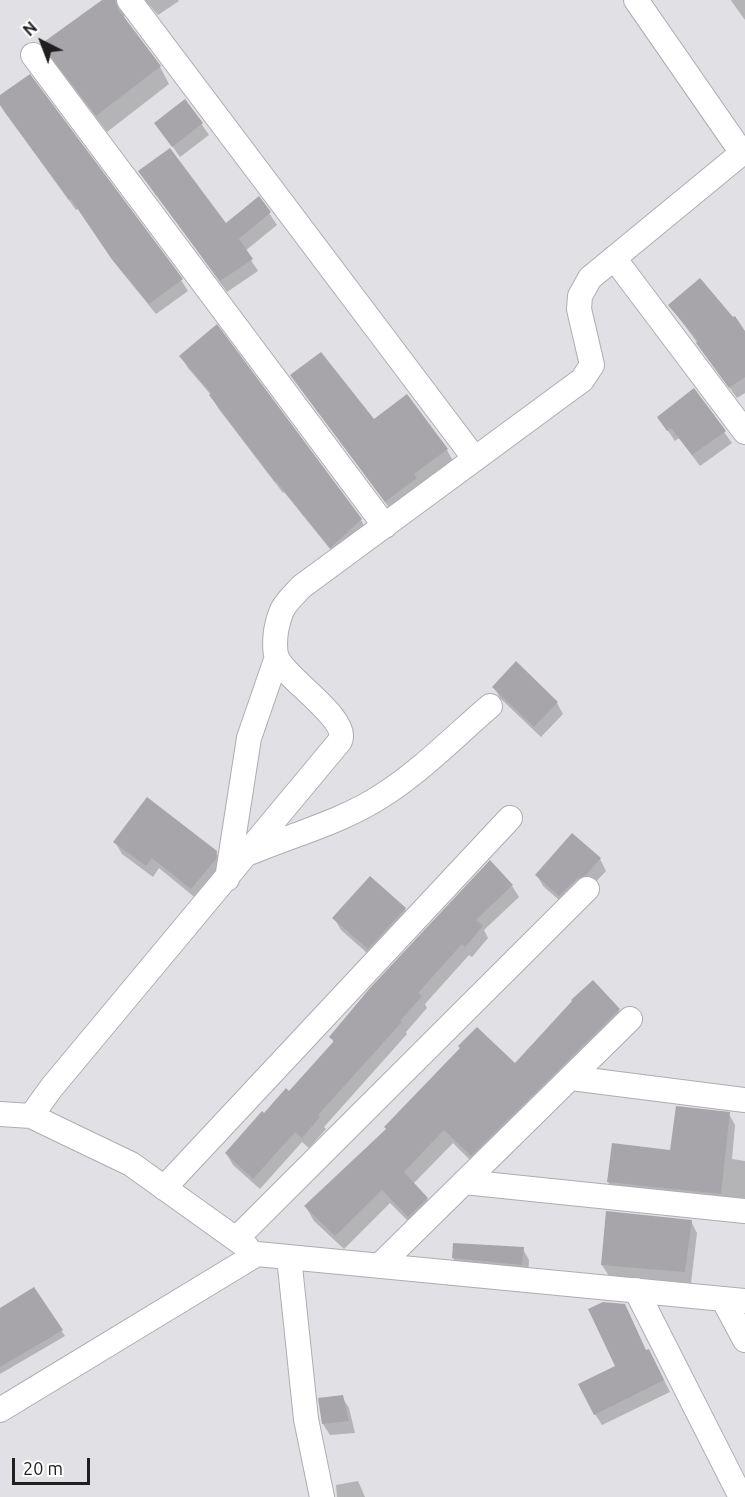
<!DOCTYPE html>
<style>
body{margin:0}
#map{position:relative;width:745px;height:1497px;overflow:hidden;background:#e1e1e5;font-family:Ubuntu,sans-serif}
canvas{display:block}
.north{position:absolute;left:12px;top:12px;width:60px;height:60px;-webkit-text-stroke:4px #fff;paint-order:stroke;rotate:318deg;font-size:16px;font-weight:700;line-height:24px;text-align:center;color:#1f1f20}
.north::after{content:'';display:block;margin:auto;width:21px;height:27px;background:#1f1f20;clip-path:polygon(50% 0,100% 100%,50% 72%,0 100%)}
.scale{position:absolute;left:12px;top:1458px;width:78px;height:27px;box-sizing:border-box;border:3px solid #1f1f20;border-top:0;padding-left:8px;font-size:18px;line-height:21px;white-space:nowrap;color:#1f1f20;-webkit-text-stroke:4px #fff;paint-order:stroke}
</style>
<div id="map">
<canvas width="745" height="1497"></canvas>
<div class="north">N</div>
<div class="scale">20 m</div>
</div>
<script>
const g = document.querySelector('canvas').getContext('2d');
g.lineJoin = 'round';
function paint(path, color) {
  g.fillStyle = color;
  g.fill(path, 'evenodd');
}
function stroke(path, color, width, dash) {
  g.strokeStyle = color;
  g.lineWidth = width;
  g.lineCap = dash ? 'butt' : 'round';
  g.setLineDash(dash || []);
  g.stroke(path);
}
paint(new Path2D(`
 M105,0H118L125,13L124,19L160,67L169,84L107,132L53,61L43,44Z
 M145,0H178L179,1L158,15Z
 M731,0H745V20L732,2Z
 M0,97L181,280L188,291L156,314L113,261L78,209L76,210L3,110L0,104Z
 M185,101L209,135L180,157L156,123Z
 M140,172L226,225L259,198L277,225L245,251L258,271L227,292Z
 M670,305L745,334V393L737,398Z
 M216,327L361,520L368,533L338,559L284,492L283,493L218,408L211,395L188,368L181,356Z
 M292,375L374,421L447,450L453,461L393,513Z
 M694,391L732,443L700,466L679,438L675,441L666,428Z
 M494,687L557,703L563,714L541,737L500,698Z
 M572,835L600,859L606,871L592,886L567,907L543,886L537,875Z
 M115,842L216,852L223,864L198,900L159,868L153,877L122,854Z
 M370,878L405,909L411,921L375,960L341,930L334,918Z
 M512,886L519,897L484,930L488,938L472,957L469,955L425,1004L427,1008L406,1032L407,1034L324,1127L326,1129L309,1148L302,1142L260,1189L233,1165L226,1153L289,1093L334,1043L331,1037Z
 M619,1010L627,1024L479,1169L453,1143L413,1184L427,1199L435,1212L417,1230L390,1203L344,1249L314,1221L306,1207L515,1065Z
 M729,1114L735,1125L732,1159L745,1161V1207L615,1194L608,1182L671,1152Z
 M691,1221L697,1233L691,1283L609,1276L602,1265Z
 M523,1249L529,1260L528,1276L460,1270L453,1258Z
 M34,1289L65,1336L0,1374V1310Z
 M647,1352L655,1362L670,1392L602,1425L595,1414Z
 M342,1397L349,1408L355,1433L330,1435L323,1424Z
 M358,1481L365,1497H337L336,1485Z`), '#0003');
paint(new Path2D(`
 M102,0H115L118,9L161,66L96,116L41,44Z
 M30,74L183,279L149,304L111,258L71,199L69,200L0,105V95Z
 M185,99L203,123L172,147L154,123Z
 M170,148L226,223L259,196L271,212L239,239L253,259L220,281L138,171Z
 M700,278L733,317L735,316L745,331V377L729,388L696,343L698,341L668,305Z
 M217,324L362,519L330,548L276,481L275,482L209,395L211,393L179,356Z
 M321,352L374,419L407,394L448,449L414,474L417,478L385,502L290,375Z
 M694,388L726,431L692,455L671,428L667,431L657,417Z
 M516,661L558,702L534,727L492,687Z
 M147,797L217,851L216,859L191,889L152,858L146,866L113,842Z
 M572,833L601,858L586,875L577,879L559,896L535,875Z
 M490,860L513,885L476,920L483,926L465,947L462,944L418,993L422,996L400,1021L402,1022L318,1115L320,1117L302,1138L295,1132L253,1179L225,1153L262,1111L264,1113L286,1088L289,1091L334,1041L329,1037L370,988Z
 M370,876L406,908L368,949L332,918Z
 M593,980L620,1009L471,1156L444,1130L404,1172L428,1198L408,1217L382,1190L335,1236L304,1206L386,1129L384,1127L460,1048L458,1046L477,1027L515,1063L572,1001L571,1000Z
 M676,1106L730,1112L721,1194L607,1182L612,1143L670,1150Z
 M606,1211L692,1220L685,1272L601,1265Z
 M453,1243L524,1247L522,1265L452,1258Z
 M34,1287L63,1330L0,1367V1308Z
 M603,1302L625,1304L646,1350L649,1349L664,1380L594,1415L578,1384L615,1366L588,1309Z
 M343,1395L349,1421L322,1424L318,1398Z`), '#a7a5a9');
const minor = new Path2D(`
 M129,0L475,459
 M33,55L385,526
 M614,258L745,432
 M252,852C295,834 344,821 383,795C422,770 455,736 490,706
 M227,879L249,738L277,657
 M571,1078L745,1100
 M0,1114L31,1116L131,1164L247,1247
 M31,1116L52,1087L340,741C350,719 287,680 277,658C274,650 275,639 276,631C278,622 280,611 286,604C290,598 296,593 301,587L582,380L592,365L579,309L580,296L590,278L742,153L636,0
 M464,1182L745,1211
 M164,1188L510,818
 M236,1239L587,889
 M289,1257L306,1419L322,1497
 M379,1266L630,1019
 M636,1290L741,1497
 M723,1299L745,1340
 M0,1410L257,1254L745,1301`);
stroke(minor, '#adacb1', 26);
stroke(minor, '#fff', 24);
</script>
